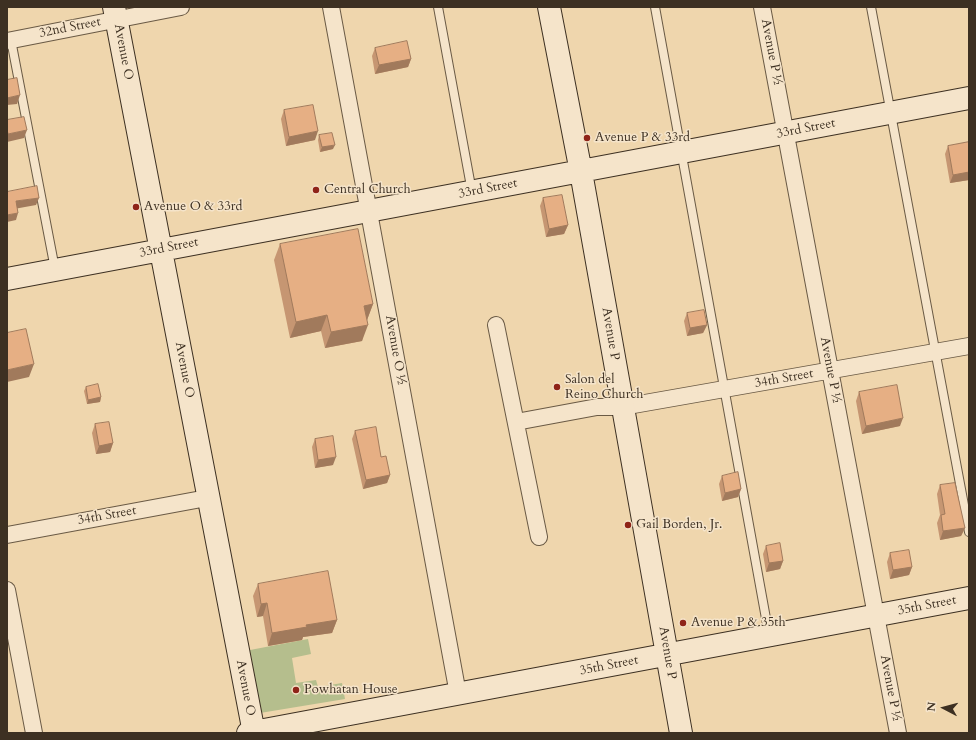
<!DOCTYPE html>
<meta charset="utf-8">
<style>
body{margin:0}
#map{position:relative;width:976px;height:740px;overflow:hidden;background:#efd6ad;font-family:Cardo,serif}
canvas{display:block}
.frame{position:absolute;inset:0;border:8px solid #3d3022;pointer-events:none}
.north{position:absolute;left:924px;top:688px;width:40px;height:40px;-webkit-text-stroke:3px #f5e4ca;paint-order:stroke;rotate:276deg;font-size:11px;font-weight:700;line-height:16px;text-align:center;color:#3d3022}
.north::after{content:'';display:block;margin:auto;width:14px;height:18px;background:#3d3022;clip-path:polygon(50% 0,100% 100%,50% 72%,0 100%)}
</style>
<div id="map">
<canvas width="976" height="740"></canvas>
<div class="frame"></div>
<div class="north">N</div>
</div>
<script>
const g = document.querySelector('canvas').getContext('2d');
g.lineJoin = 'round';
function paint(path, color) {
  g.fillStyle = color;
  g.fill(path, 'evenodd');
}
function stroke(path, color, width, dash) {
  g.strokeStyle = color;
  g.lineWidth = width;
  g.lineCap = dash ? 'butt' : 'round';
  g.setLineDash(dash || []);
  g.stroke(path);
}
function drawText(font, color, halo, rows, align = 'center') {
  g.font = font + ' Cardo,serif';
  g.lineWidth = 3;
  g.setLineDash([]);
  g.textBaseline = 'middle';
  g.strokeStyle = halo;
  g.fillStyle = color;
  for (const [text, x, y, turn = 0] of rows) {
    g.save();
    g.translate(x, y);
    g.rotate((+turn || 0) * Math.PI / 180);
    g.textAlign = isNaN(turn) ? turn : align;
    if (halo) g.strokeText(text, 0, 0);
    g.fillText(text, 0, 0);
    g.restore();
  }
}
paint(new Path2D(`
 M308,639L311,654L292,658L296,683L316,680L318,687L342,683L345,699L260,713L250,650Z`), '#b5be8d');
const lane = new Path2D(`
 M438,7L472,192
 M655,7L769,635
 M871,7L969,532
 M11,40L55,269`);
const street = new Path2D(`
 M331,7L458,694
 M762,7L898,733
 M7,41L181,7
 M496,325L539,537
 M516,422L597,407H622L969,346
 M7,535L207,498
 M7,590L34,733`);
const secondary = new Path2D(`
 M114,7L254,733
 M549,7L581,172L681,733
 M7,279L969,98
 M248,733L969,598`);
stroke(lane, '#6a5a45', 10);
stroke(street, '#6a5a45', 18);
stroke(secondary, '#3d3022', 24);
stroke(lane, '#f5e4ca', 8);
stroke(street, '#f5e4ca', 16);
stroke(secondary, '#f5e4ca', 22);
paint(new Path2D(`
 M375,48L411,59L408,67L375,74L372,56Z
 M284,110L315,140L286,146L281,119Z
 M319,135L333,149L320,152L318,140Z
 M969,142V180L950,183L945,154L948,146Z
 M543,198L568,225L564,234L546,237L540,206Z
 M280,244L373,304L367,320L362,341L325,348L321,331L290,338L274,260Z
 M687,313L707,325L703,333L687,336L684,321Z
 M86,387L101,397L100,402L87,404L84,391Z
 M859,392L900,426L862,434L856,401Z
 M95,424L113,443L110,452L96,454L92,433Z
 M355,431L381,457L390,475L387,483L363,489L352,439Z
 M315,439L333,465L315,468L312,447Z
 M722,476L741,489L738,497L722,501L719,484Z
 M940,485L965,528L961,536L940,540L937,523L940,515L937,494Z
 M766,546L783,561L780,569L766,572L763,554Z
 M890,553L912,567L909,575L890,579L887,562Z
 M258,584L337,620L332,633L303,637L302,640L268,646L263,616L257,617L253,596Z`), '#c69672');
paint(new Path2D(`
 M411,59L408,67L375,74L379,65Z
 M20,95L17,104L7,105V98Z
 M27,130L24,138L7,142V136L8,134Z
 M318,131L315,140L286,146L289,137Z
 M335,145L333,149L320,152L322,147Z
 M969,172V180L950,183L953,175Z
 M39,198L36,205L14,209L16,201Z
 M18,213L16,220L7,222V215Z
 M568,225L564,234L546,237L549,229Z
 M373,304L367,320L364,306Z
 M327,315L321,331L290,338L296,322Z
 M368,325L362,341L325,348L331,332Z
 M707,325L703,333L687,336L690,328Z
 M34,364L29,377L7,382V370Z
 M101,397L100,402L87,404L88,400Z
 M903,418L900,426L862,434L866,426Z
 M113,443L110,452L96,454L99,446Z
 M336,457L333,465L315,468L318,460Z
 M390,475L387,483L363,489L366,480Z
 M741,489L738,497L722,501L725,493Z
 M965,528L961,536L940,540L943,531Z
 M783,561L780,569L766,572L769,563Z
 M912,567L909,575L890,579L893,570Z
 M267,603L263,616L257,617L261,604Z
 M337,620L332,633L303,637L302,640L268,646L272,633L306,625Z`), '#a17a5c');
const building = new Path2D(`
 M407,41L411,59L379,65L375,48Z
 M17,78L20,95L7,98V80Z
 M313,105L318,131L289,137L284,110Z
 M24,117L27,130L8,134L7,129V120Z
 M332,133L335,145L322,147L319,135Z
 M969,142V172L953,175L948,146Z
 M37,186L39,198L16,201L18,213L7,215V192Z
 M562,195L568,225L549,229L543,198Z
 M358,229L373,304L364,306L368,325L331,332L327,315L296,322L280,244Z
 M704,310L707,325L690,328L687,313Z
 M26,329L34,364L7,370V333Z
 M98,384L101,397L88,400L86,387Z
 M897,385L903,418L866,426L859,392Z
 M109,422L113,443L99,446L95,424Z
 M376,427L381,457L386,456L390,475L366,480L355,431Z
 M333,436L336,457L318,460L315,439Z
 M738,472L741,489L725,493L722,476Z
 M955,483L965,528L943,531L941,515L945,514L940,485Z
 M780,543L783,561L769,563L766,546Z
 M909,550L912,567L893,570L890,553Z
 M328,571L337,620L306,625L307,627L272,633L267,603L261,604L258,584Z`);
paint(building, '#e6af84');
stroke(building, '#a17a5c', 1);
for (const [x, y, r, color] of [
 [587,138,4,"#8f2418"],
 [316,190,4,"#8f2418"],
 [136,207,4,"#8f2418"],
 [557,387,4,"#8f2418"],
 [628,525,4,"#8f2418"],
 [683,623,4,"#8f2418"],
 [296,690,4,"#8f2418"]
]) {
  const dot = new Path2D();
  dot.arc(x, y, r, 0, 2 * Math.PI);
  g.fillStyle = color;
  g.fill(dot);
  stroke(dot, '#f5e4ca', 1.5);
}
drawText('13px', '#3d3022', '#f5e4ca', [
 ["32nd Street",70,28,-11],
 ["Avenue O",123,52,79],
 ["Avenue P ½",771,52,79],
 ["33rd Street",806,129,-11],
 ["33rd Street",488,189,-11],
 ["33rd Street",169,248,-11],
 ["Avenue P",610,334,80],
 ["Avenue O ½",395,350,80],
 ["Avenue O",184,370,79],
 ["Avenue P ½",830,370,79],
 ["34th Street",784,379,-10],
 ["34th Street",107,516,-10],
 ["35th Street",927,606,-11],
 ["Avenue P",667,653,80],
 ["35th Street",609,666,-11],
 ["Avenue O",245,688,79],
 ["Avenue P ½",890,688,79]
]);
drawText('13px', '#3d3022', '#f5e4ca', [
 ["Avenue P & 33rd",595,138],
 ["Central Church",324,190],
 ["Avenue O & 33rd",144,207],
 ["Salon del",565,380],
 ["Reino Church",565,395],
 ["Gail Borden, Jr.",636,525],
 ["Avenue P & 35th",691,623],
 ["Powhatan House",304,690]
], 'left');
</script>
